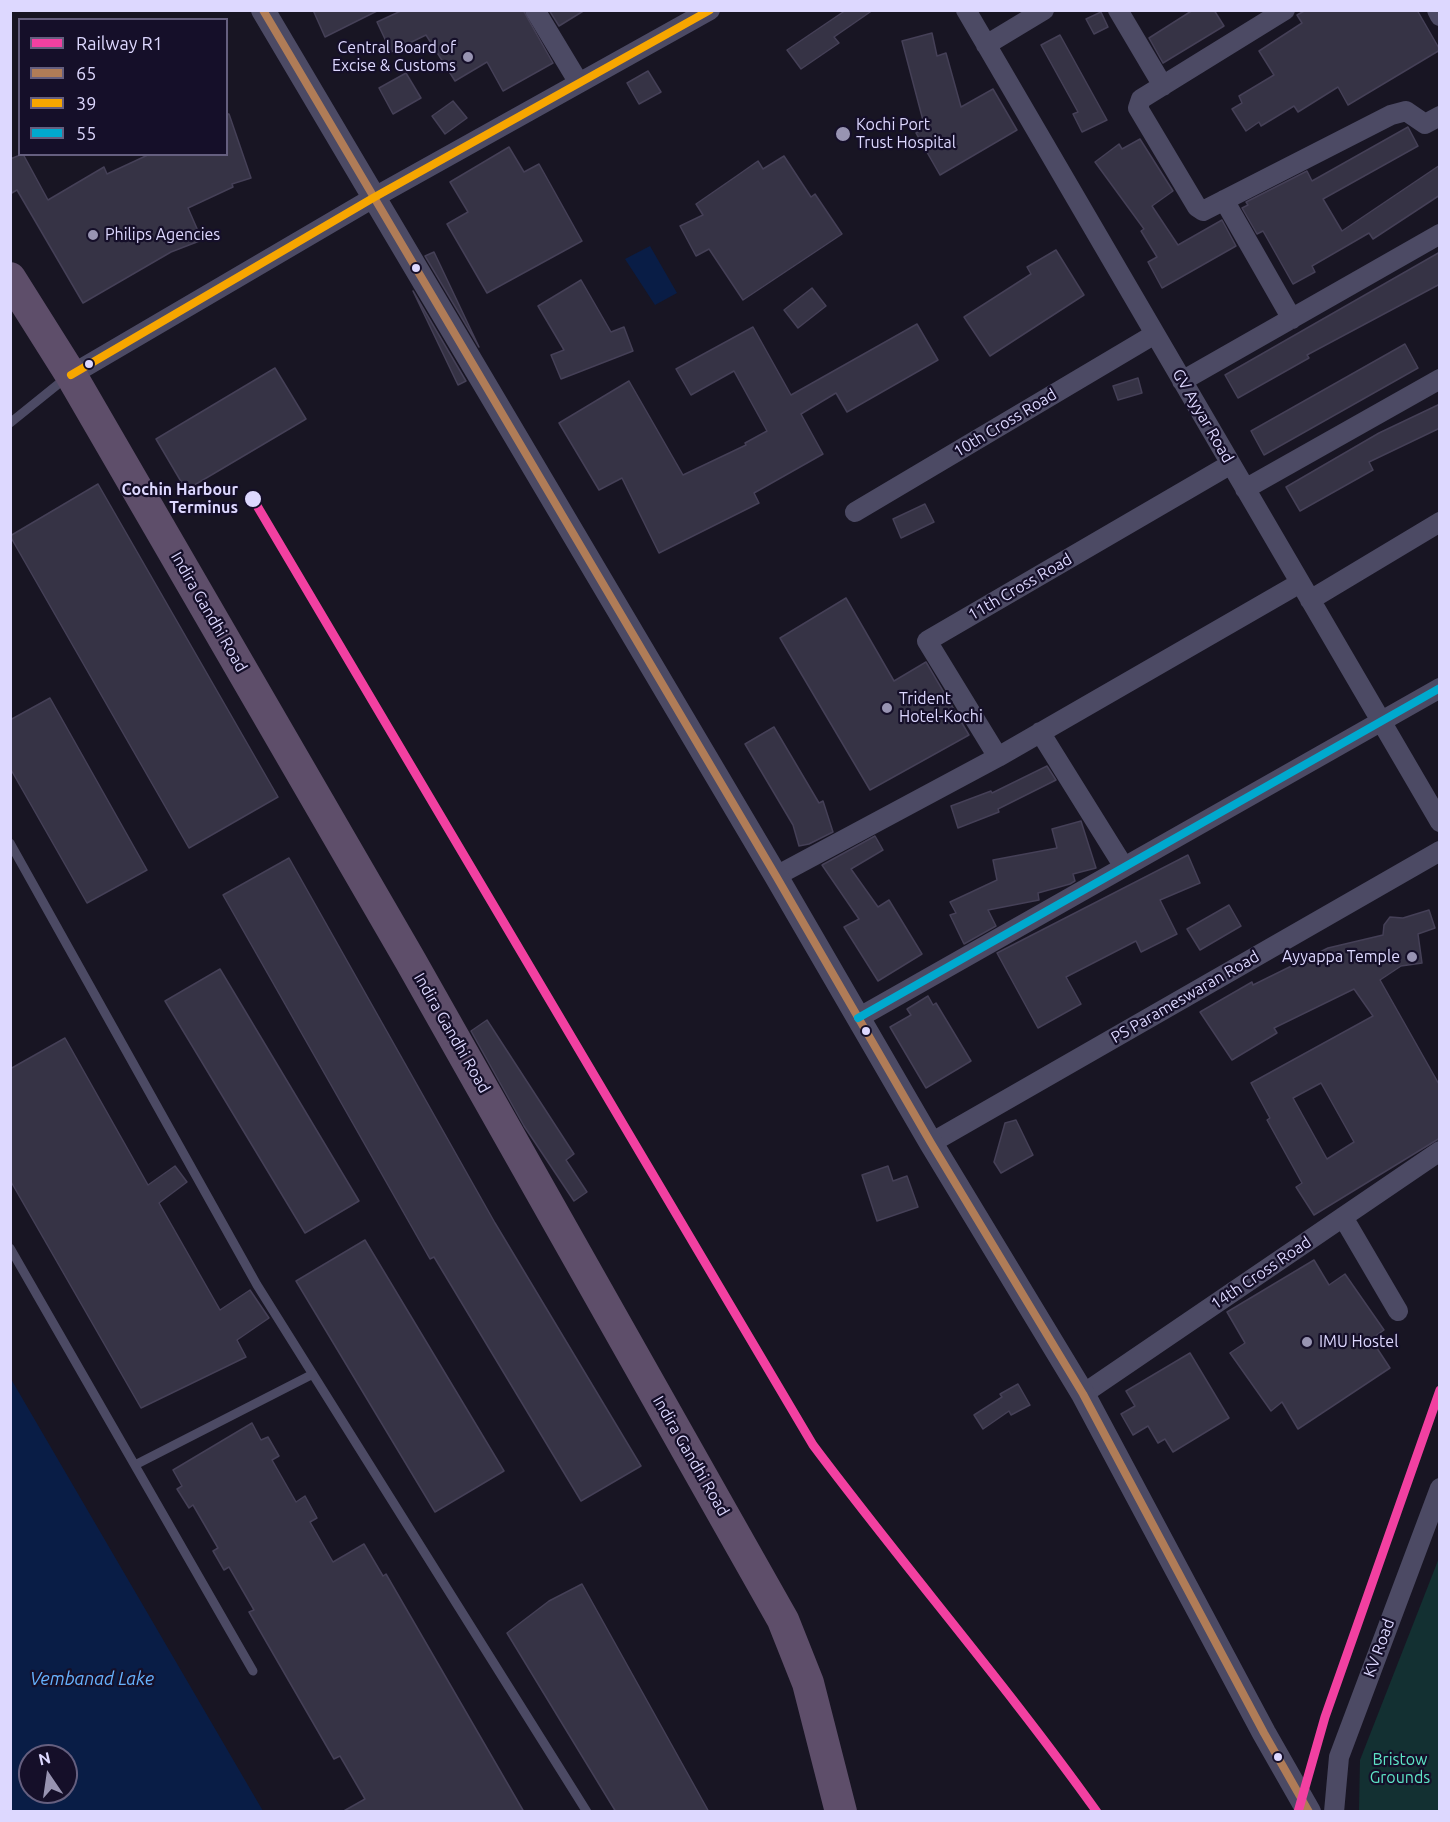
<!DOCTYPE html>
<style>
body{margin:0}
#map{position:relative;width:1450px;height:1822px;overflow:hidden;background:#181523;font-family:Ubuntu,sans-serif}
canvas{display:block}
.frame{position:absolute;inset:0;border:12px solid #ddd8ff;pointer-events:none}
.legend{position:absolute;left:18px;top:18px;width:210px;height:138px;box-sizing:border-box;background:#150f29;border:2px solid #655f7f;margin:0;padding:8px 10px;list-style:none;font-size:18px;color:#ddd8ff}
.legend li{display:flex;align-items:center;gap:12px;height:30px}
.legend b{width:30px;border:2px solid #655f7f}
.north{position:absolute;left:18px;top:1744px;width:60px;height:60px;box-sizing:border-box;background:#150f29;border:2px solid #655f7f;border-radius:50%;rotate:347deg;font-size:16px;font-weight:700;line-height:24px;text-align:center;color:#ddd8ff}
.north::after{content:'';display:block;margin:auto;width:21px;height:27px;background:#9894b2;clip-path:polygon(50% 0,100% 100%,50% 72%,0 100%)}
</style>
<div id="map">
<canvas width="1450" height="1822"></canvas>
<div class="frame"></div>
<ul class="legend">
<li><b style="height:8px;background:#f240a1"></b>Railway R1</li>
<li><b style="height:8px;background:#b07c57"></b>65</li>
<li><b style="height:8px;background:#f7a600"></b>39</li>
<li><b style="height:8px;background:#00a9ce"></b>55</li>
</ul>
<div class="north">N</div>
</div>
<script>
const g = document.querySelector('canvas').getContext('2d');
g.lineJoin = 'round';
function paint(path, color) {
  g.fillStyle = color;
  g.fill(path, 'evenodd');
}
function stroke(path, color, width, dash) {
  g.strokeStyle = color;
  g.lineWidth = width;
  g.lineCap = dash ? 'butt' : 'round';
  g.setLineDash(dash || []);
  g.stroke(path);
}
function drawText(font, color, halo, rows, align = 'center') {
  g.font = font + ' Ubuntu,sans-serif';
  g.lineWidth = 4.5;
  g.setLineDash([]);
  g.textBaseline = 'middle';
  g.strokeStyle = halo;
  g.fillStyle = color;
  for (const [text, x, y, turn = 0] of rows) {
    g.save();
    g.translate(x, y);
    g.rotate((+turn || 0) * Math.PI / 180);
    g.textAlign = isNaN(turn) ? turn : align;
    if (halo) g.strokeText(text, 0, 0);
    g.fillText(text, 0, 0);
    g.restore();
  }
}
paint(new Path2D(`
 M1439,1558V1811H1359L1360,1760Z`), '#133032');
paint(new Path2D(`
 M650,246L677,293L655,305L625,259Z
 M10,1379H11L263,1811H11ZM30,1756H66V1792H30Z`), '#091d46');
const building = new Path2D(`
 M313,10H379L325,37Z
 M403,10H523L553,63L503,91L487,62L455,81L426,35L391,52L377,22Z
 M549,10H585L559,26Z
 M846,10H873L834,37L839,43L801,69L787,50Z
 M1193,10H1214L1224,26L1163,63L1149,38Z
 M1306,10H1417L1440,50L1348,105L1338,87L1298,112L1294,106L1261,126L1259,122L1246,131L1232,109L1242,103L1239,96L1274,75L1259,51L1302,23L1297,15Z
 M1101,12L1108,27L1094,34L1086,19Z
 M932,33L937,56L946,53L961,107L993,89L1017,130L940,175L916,133L925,128L902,41Z
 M1060,35L1107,120L1082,132L1073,114L1078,112L1041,45Z
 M648,71L661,92L639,104L627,83Z
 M406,73L421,98L393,114L379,88Z
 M453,101L467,118L445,134L432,116Z
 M226,114H229L251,178L232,184L233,187L188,208L202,240L171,252L83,303L17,190L10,194V159L23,154L48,200L104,167L107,174L150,154H226Z
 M1408,127L1418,146L1323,199L1342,231L1440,165V195L1373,239L1369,233L1312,266L1315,272L1293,284L1263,231L1257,234L1242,208L1248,205L1246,202L1307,171L1312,181Z
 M1140,139L1173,191L1152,206L1178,245L1222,220L1236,246L1162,288L1148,262L1157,257L1141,231L1144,229L1095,162L1119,144L1122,149Z
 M509,147L524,172L539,164L582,241L487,293L447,224L468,212L450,182Z
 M784,156L811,197L815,194L842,234L743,300L709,249L696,256L680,226L703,215L696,204L738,175L758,161L763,169Z
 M1056,250L1084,295L990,356L964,317L1031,274L1027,267Z
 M434,252L479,347L425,256Z
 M1440,252V284L1307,355L1309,358L1238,398L1225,375Z
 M581,280L611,332L624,327L633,351L561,379L551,355L564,350L538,306Z
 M812,288L826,306L798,328L784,310Z
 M413,291L466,381L458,385Z
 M917,324L938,360L847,412L836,393L801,414L823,454L754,493L759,503L659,553L622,478L599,490L559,423L629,381L683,475L746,445L745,443L767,431L734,371L691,395L676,369L753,327L791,395Z
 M1405,344L1418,368L1264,455L1251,431Z
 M275,368L306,419L186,490L156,439Z
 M1138,378L1142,393L1118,400L1113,386Z
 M1440,404V428L1369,462L1373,470L1300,511L1286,487L1379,433Z
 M98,484L278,797L189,848L10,536Z
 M925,504L934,522L901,538L893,519Z
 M846,598L894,681L926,662L969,735L870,790L780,638Z
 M50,698L147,870L87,903L10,768V720Z
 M774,727L819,803L823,801L833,832L809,844L799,846L793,825L745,744Z
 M1047,766L1056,780L998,809L999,812L958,828L951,806L991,791L992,793Z
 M1081,821L1096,868L1073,874L1075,881L1070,884L1038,893L1039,900L988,910L996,926L964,944L950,915L956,913L950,902L997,880L993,860L1057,848L1052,829Z
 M875,836L883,850L851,869L878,907L889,900L922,954L878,981L844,927L859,919L822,865Z
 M1188,855L1200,883L1160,900L1177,934L1141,952L1136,941L1066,977L1081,1004L1038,1028L997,953Z
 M289,858L495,1223L641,1466L581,1501L434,1257L430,1259L223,895Z
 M1229,905L1241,926L1200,950L1187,929Z
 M1429,910L1435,928L1418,934L1422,963L1401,966L1380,980L1440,1086V1138L1314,1215L1296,1187L1302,1183L1267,1120L1270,1118L1251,1083L1373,1016L1354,989L1274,1028L1277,1033L1232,1060L1200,1012L1252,982L1253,985L1328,948L1383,935L1384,925L1390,917L1403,918ZM1321,1083L1354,1142L1327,1159L1293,1098Z
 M220,969L359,1201L305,1233L165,1001Z
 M928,996L933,1005L936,1003L971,1061L926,1088L890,1027L911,1015L907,1009Z
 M487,1020L574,1154L566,1160L587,1192L574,1201L524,1126L471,1031Z
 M65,1038L148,1185L175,1166L187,1182L159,1203L220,1310L250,1290L269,1318L237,1340L246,1357L141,1408L10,1180V1069Z
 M1016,1120L1033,1155L1001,1173L994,1162L1005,1123Z
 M888,1166L893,1181L907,1176L918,1207L877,1221L862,1175Z
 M365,1240L504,1471L435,1512L296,1281Z
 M1314,1260L1329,1285L1345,1274L1384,1330L1371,1339L1390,1368L1298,1429L1282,1402L1271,1411L1230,1353L1245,1343L1227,1312Z
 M1190,1353L1229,1418L1173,1452L1165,1439L1158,1443L1148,1426L1133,1435L1121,1414L1135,1406L1126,1391Z
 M1018,1384L1030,1405L1011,1415L1009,1411L983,1429L974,1415L1002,1397L1000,1394Z
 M252,1423L261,1440L268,1437L279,1456L272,1460L296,1502L305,1496L317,1518L310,1522L333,1562L364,1544L383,1576L386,1574L524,1812H342L365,1799L340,1756L334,1759L249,1612L254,1610L229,1567L224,1570L213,1551L218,1548L193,1505L189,1508L177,1489L182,1486L173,1470Z
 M582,1584L709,1812H616L507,1633L549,1601Z`);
paint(building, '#363345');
stroke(building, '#454057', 1.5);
stroke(new Path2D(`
 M10,423L67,377
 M10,843L257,1285L587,1812
 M10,1248L253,1671
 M135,1465L313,1374`), '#4c4a64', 9);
stroke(new Path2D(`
 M535,10L579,83
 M966,10L1440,822
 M1118,10L1163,86
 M1285,10L1141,99L1138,108L1197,207L1203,211L1391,115L1406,111L1425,124L1440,116
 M1437,10L1440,16
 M986,45L1044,10
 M1224,200L1292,319
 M71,375L373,198L710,10
 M1182,381L1440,234
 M1245,489L1440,379
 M855,512L1155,334
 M1310,600L1440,522
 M1040,732L1124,867
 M998,757L927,641L1231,464
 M776,876L998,757L1300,583
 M858,1018L1440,688
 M931,1143L1440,851
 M1343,1217L1398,1311
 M1083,1394L1440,1151
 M1334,1812L1339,1757L1440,1488`), '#4c4a64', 20);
stroke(new Path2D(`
 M263,10L776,876L931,1143L1083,1394L1264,1733L1309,1812`), '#4c4a64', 24);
stroke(new Path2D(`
 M10,278L71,375L410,960L783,1620L808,1683L841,1812`), '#5e4e6a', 32);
stroke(new Path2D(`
 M263,10L776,876L931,1143L1083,1394L1264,1733L1309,1812`), '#b07c57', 8);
stroke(new Path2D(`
 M71,375L373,198L710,10`), '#f7a600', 8);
stroke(new Path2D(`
 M858,1018L1440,688`), '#00a9ce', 8);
stroke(new Path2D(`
 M253,499L813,1445C906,1569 1007,1686 1097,1812
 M1298,1812L1325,1717L1440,1390`), '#f240a1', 9);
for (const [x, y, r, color] of [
 [468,57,6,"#9894b2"],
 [843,134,8,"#9894b2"],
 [93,235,6,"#9894b2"],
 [416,268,5,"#ddd8ff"],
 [89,364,5,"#ddd8ff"],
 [253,499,9,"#ddd8ff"],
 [887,708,6,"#9894b2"],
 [1412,957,6,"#9894b2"],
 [866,1031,5,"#ddd8ff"],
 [1307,1342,6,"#9894b2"],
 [1278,1757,5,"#ddd8ff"]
]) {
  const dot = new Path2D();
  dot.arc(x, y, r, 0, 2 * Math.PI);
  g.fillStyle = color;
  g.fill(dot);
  stroke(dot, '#150f29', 2);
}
drawText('16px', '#ddd8ff', '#150f29', [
 ["Central Board of",456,48,"right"],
 ["Excise & Customs",456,66,"right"],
 ["Kochi Port",856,125],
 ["Trust Hospital",856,143],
 ["Philips Agencies",105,235],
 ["Trident",899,699],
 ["Hotel-Kochi",899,717],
 ["Ayyappa Temple",1400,957,"right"],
 ["IMU Hostel",1319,1342]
], 'left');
drawText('16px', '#ddd8ff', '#150f29', [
 ["GV Ayyar Road",1203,416,60],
 ["10th Cross Road",1005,423,-31],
 ["11th Cross Road",1020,587,-30],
 ["Indira Gandhi Road",209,612,60],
 ["PS Parameswaran Road",1185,997,-30],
 ["Indira Gandhi Road",452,1033,60],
 ["14th Cross Road",1261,1273,-34],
 ["Indira Gandhi Road",691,1456,60],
 ["KV Road",1379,1648,-70]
]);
drawText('bold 16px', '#ddd8ff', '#150f29', [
 ["Cochin Harbour",238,490],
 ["Terminus",238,508]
], 'right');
drawText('16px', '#5ee5c7', '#150f29', [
 ["Bristow",1400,1760],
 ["Grounds",1400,1778]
]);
drawText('italic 18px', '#66b3ff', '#150f29', [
 ["Vembanad Lake",92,1679]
]);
</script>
